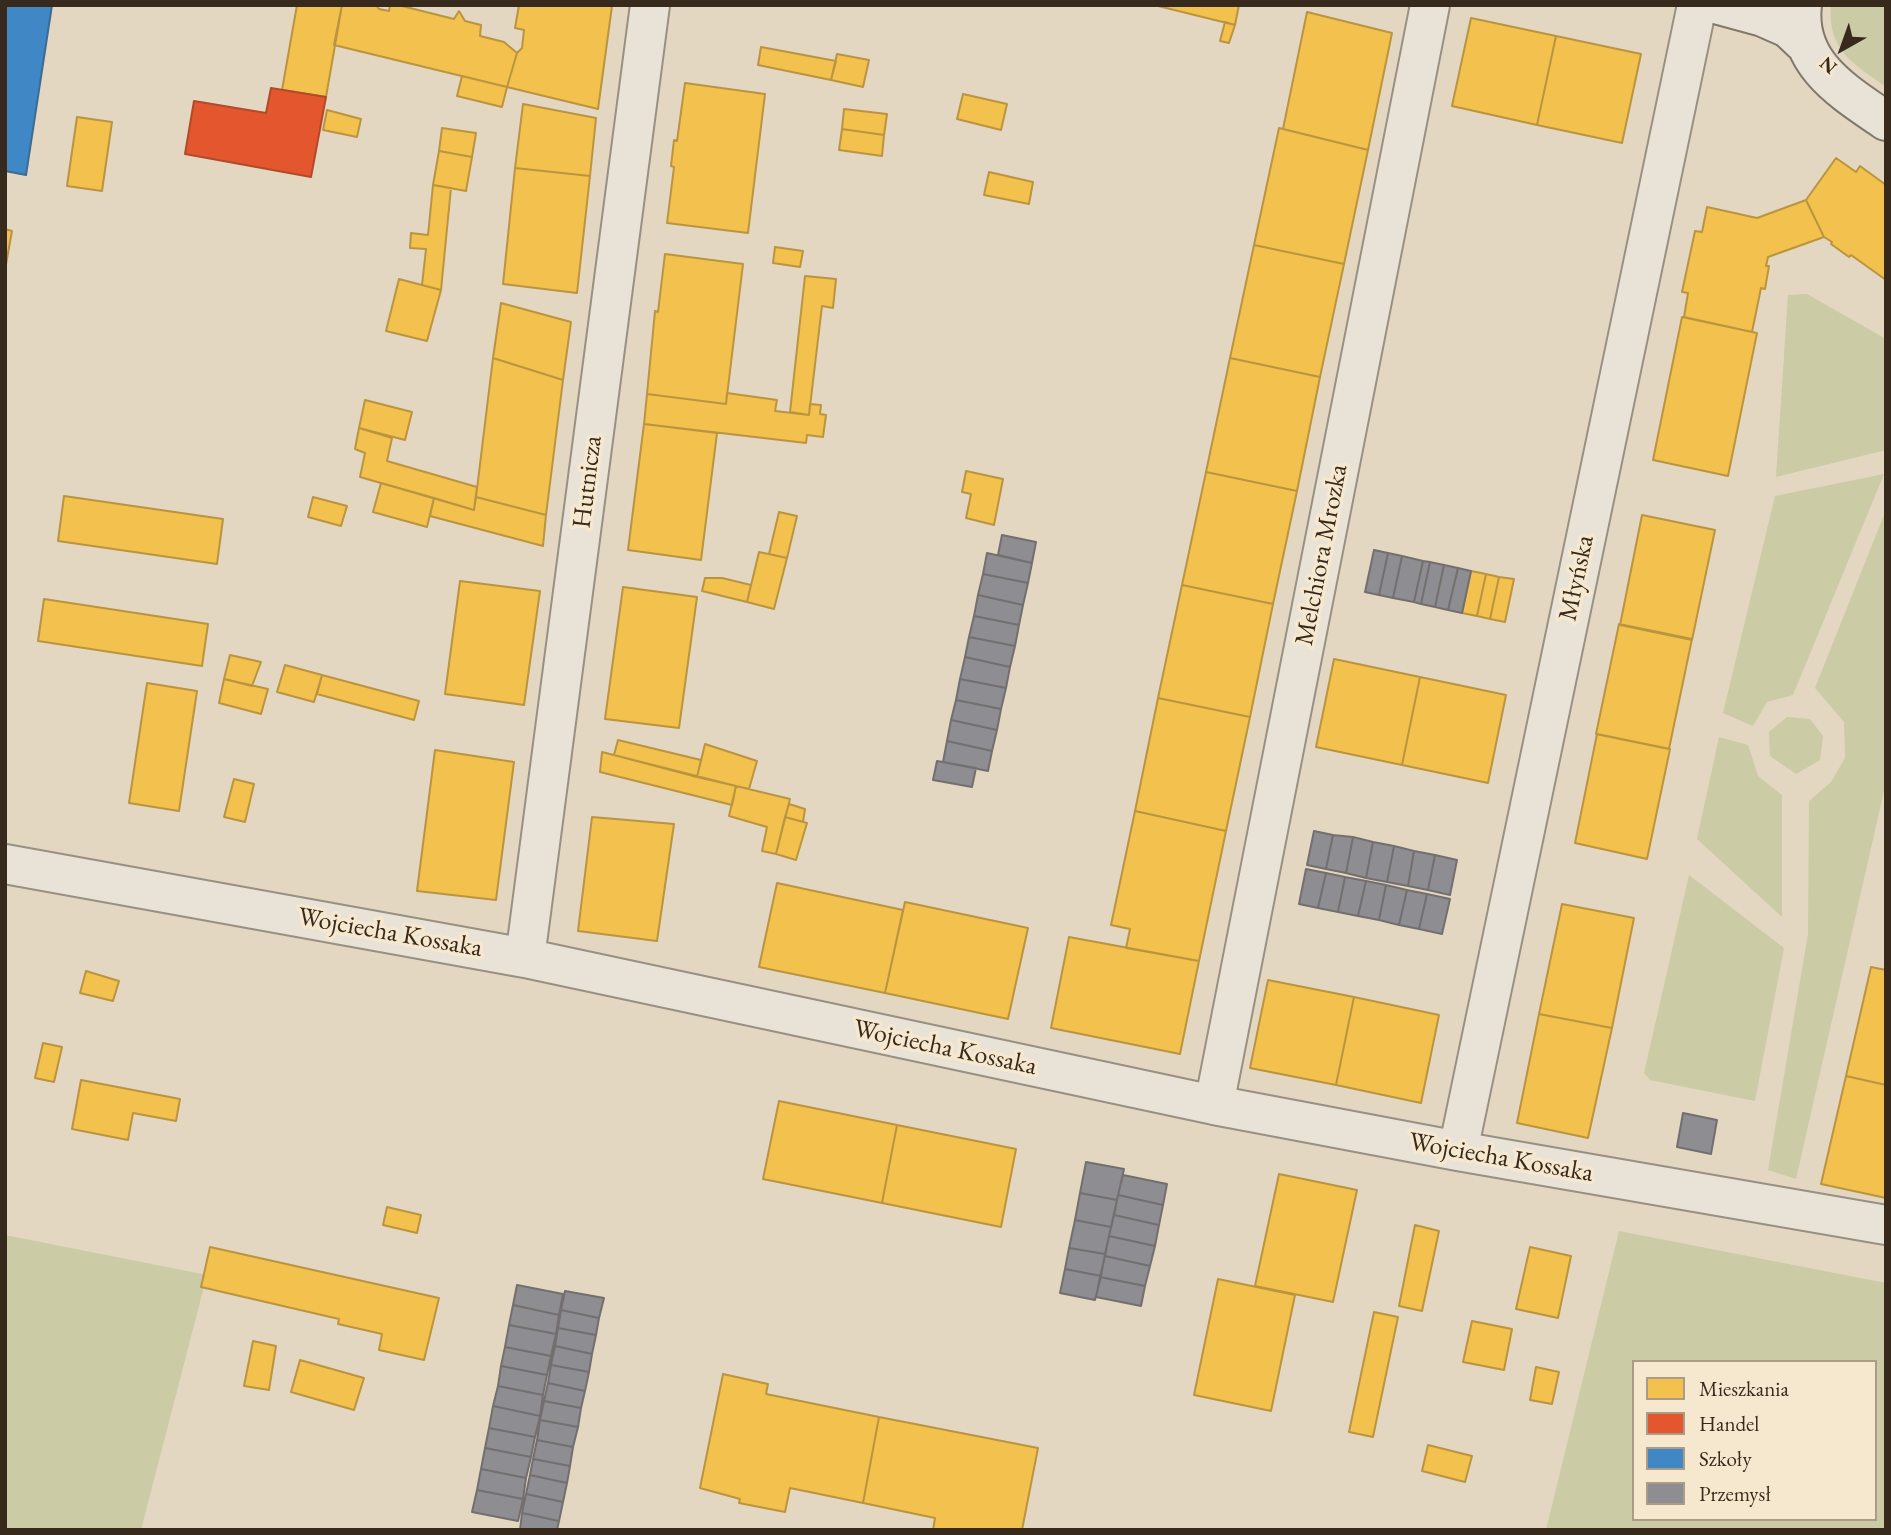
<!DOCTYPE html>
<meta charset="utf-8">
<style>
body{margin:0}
#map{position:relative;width:1891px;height:1535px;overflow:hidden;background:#e3d7c1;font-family:"EB Garamond",serif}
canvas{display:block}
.frame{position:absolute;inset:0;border:7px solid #372a1d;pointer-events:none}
.legend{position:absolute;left:1632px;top:1360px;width:245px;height:161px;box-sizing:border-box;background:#f6e8ce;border:2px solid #aa9c87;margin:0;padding:9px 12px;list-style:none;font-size:21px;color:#372a1d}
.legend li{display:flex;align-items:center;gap:14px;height:35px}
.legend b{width:35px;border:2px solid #aa9c87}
.north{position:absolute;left:1807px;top:14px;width:70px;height:70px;-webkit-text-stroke:5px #f6e8ce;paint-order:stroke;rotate:220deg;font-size:19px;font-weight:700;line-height:28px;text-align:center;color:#372a1d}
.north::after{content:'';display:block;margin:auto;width:24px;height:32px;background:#372a1d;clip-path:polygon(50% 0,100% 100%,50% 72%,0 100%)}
</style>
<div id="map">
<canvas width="1891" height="1535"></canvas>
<div class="frame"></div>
<ul class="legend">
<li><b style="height:19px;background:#f2c14e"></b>Mieszkania</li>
<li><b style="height:19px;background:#e4572e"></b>Handel</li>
<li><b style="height:19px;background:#3f88c5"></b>Szkoły</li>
<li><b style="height:19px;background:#8d8d92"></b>Przemysł</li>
</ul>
<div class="north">N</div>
</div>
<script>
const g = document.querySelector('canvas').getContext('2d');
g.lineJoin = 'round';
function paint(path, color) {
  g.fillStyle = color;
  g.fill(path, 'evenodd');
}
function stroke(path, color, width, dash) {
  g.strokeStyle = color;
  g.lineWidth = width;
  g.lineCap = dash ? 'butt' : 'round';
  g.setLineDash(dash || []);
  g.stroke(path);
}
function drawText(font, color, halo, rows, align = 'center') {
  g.font = font + ' "EB Garamond",serif';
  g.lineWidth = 7;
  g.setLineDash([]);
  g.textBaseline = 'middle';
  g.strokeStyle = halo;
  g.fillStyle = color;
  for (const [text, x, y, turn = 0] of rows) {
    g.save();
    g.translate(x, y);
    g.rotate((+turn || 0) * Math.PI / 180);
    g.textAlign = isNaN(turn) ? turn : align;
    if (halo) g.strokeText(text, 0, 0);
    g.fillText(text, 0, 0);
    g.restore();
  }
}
paint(new Path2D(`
 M1831,5H1886V87C1854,64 1827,50 1831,5Z
 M1807,294L1886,339V450L1776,477L1788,295Z
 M1884,474L1793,695L1767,702L1753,726L1723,713L1775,496Z
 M1886,510V782L1796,1179L1768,1170L1808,934L1809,801L1831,782L1845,758L1844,722L1815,688Z
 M1787,717L1810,719L1823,736L1820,760L1796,774L1770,756L1769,732Z
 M1719,737L1748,745L1758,776L1782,795V917L1697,839Z
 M1689,875L1784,948L1755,1101L1650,1080L1644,1073Z
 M1619,1231L1886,1283V1530H1546ZM1634,1362H1875V1519H1634Z
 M5,1235L207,1275L141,1530H5Z`), '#cbcba5');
const homes = new Path2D(`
 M297,5H342L326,97L282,90Z
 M342,5H376L379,9L389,11L390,5H398L454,19L459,11L465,21L481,25L480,36L504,42L517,53L507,87L334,45Z
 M519,5L612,6L598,109L507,87L517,53L522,48L524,30L515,28Z
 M1154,5H1239L1235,25Z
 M1307,12L1392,33L1368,150L1283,129Z
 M1471,18L1556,36L1537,125L1452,106Z
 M1225,22L1235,25L1229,43L1220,41Z
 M1556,36L1641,54L1622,143L1537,125Z
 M761,47L836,61L831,80L758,65Z
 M837,54L869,60L863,87L831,80Z
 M462,76L507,87L502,107L457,96Z
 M685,83L765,94L748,233L667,223L674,167L671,166L674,140L677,141Z
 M963,94L1007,104L1001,130L957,119Z
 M523,104L596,118L590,176L515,168Z
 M844,109L887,114L884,135L842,129Z
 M327,110L361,119L357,137L323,130Z
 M77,117L112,122L102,191L67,186Z
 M442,128L476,133L472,157L439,151Z
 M1279,128L1368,150L1344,264L1254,245Z
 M842,129L884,135L882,156L839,150Z
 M439,151L472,157L466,191L433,185Z
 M1836,158L1856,172L1860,166L1886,185V280L1851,255L1849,257L1831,244L1832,242L1824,237L1806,200Z
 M515,168L590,176L577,293L503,284Z
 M989,172L1033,182L1029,204L984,195Z
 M433,185L451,188L441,290L422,285L426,249L410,248L411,233L428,235Z
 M1806,200L1824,237L1768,257L1766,266H1769L1765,289L1761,288L1752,332L1684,317L1688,293L1682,292L1695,231L1702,232L1707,207L1757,218Z
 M5,229L12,231L5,270Z
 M1254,245L1344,264L1320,377L1230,358Z
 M775,247L803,251L800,267L773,263Z
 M665,254L743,264L726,404L647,394L655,311L658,312Z
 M805,276L836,279L833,308L822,306L809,415L790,412Z
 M399,279L441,290L427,341L386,331Z
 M501,303L571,322L563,380L493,358Z
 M1682,317L1757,333L1728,476L1653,460Z
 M493,358L563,380L546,515L476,497Z
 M1230,358L1320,377L1297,491L1206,472Z
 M727,393L777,400L775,411L809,415L810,404L821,405L820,414L826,415L823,437L807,435L806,443L644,424L647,394L726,404Z
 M365,400L412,412L405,440L359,428Z
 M644,424L717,433L701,560L628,550Z
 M359,428L392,438L387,461L477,487L474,510L360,477L365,453L355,449Z
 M966,471L1003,479L994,525L966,518L971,494L962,492Z
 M1206,472L1297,491L1273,604L1182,585Z
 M381,483L434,498L427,527L373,512Z
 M64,496L223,519L217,564L58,541Z
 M313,497L347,506L341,526L308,517Z
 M476,497L546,515L543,546L430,516L434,498L474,510Z
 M779,512L797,516L787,558L769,554Z
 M1642,515L1715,530L1692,640L1620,625Z
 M759,552L787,558L774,609L747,602Z
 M1471,571L1486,574L1477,616L1462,613Z
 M1486,574L1499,577L1490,619L1477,616Z
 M1499,577L1514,579L1505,622L1490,619Z
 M705,578H722L751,585L747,602L702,591Z
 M460,581L540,591L524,705L445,694Z
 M1182,585L1273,604L1250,717L1158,698Z
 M623,587L697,597L679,728L605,719Z
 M44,599L208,624L202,666L38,641Z
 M1619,624L1692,639L1669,749L1596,734Z
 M230,655L261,662L252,686L224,679Z
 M1334,659L1420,677L1402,765L1316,747Z
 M285,665L322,675L314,702L277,692Z
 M322,675L419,701L414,720L317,694Z
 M1420,677L1506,695L1488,783L1402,765Z
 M224,679L268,689L261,714L219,703Z
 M147,683L197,691L179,811L129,803Z
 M1158,698L1250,717L1226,831L1135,811Z
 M1597,734L1670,749L1647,859L1575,843Z
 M618,740L701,760L697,777L614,755Z
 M705,744L757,761L749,789L697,777Z
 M435,750L514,762L496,900L417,891Z
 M602,752L736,786L732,805L600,772Z
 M234,779L254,784L245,822L224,817Z
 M736,786L790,799L776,854L762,851L767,827L729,816Z
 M789,804L805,809L803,822L785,817Z
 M1135,811L1226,831L1199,961L1126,948L1130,929L1111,925Z
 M592,817L674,824L657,941L578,931Z
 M785,817L807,823L796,860L776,854Z
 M777,883L903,910L885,993L759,967Z
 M905,902L1028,928L1008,1019L885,993Z
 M1562,904L1634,918L1612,1028L1539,1014Z
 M1069,937L1199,961L1180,1054L1051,1028Z
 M1871,967L1886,970V1085L1846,1076Z
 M86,971L119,981L113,1001L80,993Z
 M1268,980L1354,997L1336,1085L1250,1068Z
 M1354,997L1439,1015L1421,1103L1336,1085Z
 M1539,1014L1612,1028L1588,1138L1517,1123Z
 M43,1043L62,1047L54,1082L35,1078Z
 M1846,1076L1886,1085V1198L1821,1184Z
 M81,1080L180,1099L176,1121L133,1113L128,1140L72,1129Z
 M779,1101L897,1125L882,1203L763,1179Z
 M897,1125L1016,1149L1001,1227L882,1203Z
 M1279,1174L1357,1190L1333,1302L1255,1286Z
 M387,1207L421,1215L417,1233L383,1225Z
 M1415,1225L1439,1231L1422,1311L1399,1306Z
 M210,1247L439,1298L424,1360L379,1350L382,1334L338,1324L339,1319L201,1287Z
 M1530,1247L1571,1256L1558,1318L1516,1309Z
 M1218,1279L1295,1295L1271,1411L1194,1395Z
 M1374,1312L1398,1317L1373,1437L1349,1432Z
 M1472,1321L1512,1329L1504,1370L1463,1362Z
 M253,1341L276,1346L269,1390L244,1386Z
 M300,1360L364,1378L354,1410L291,1392Z
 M1536,1367L1559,1372L1552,1404L1530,1400Z
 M723,1374L768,1384L766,1394L879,1417L863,1503L790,1488L785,1512L739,1503L740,1499L700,1488Z
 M879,1417L1038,1448L1022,1530H933L935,1518L863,1503Z
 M1428,1445L1472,1456L1465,1482L1422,1471Z`);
paint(homes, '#f2c14e');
stroke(homes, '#ba943f', 2);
const shops = new Path2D(`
 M271,88L326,97L311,177L185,154L194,101L266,113Z`);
paint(shops, '#e4572e');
stroke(shops, '#b04a29', 2);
const schools = new Path2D(`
 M5,5H52L26,175L5,171Z`);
paint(schools, '#3f88c5');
stroke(schools, '#3d6c93', 2);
const industry = new Path2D(`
 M1002,535L1036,542L1032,563L998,555Z
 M1374,550L1388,553L1379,595L1365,592Z
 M987,553L1032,563L1028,583L983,574Z
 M1388,553L1402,556L1393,598L1379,595Z
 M1402,556L1423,561L1414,602L1393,598Z
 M1423,561L1430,562L1421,604L1414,602Z
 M1430,562L1444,565L1435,607L1421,604Z
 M1444,565L1458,568L1448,610L1435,607Z
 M1458,568L1471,571L1462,613L1448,610Z
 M983,574L1028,583L1023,605L978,595Z
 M978,595L1023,605L1019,625L974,616Z
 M974,616L1019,625L1015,646L969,637Z
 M969,637L1015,646L1010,667L965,657Z
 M965,657L1010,667L1006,688L960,679Z
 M960,679L1006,688L1001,709L956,700Z
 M956,700L1001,709L997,730L951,720Z
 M951,720L997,730L992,751L947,741Z
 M947,741L992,751L988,771L943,762Z
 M937,761L976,768L972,787L933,780Z
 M1314,831L1333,835L1326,869L1307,865Z
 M1333,835L1353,837L1346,873L1326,869Z
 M1353,837L1373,842L1366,878L1346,873Z
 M1373,842L1394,846L1387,882L1366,878Z
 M1394,846L1414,851L1408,886L1387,882Z
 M1414,851L1435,855L1428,890L1408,886Z
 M1435,855L1457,860L1450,895L1428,890Z
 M1306,869L1326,873L1318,908L1299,904Z
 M1326,873L1345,877L1338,912L1318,908Z
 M1345,877L1366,881L1358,916L1338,912Z
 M1366,881L1386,885L1379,920L1358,916Z
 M1386,885L1407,890L1399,925L1379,920Z
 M1407,890L1427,894L1419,929L1399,925Z
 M1427,894L1450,899L1442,934L1419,929Z
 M1683,1113L1717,1120L1711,1154L1677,1147Z
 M1086,1162L1124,1169L1117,1200L1080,1193Z
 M1123,1175L1167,1184L1163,1205L1118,1195Z
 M1080,1193L1117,1200L1111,1227L1075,1220Z
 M1118,1195L1163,1205L1159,1225L1114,1215Z
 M1114,1215L1159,1225L1155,1246L1109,1236Z
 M1075,1220L1111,1227L1105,1254L1069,1248Z
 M1109,1236L1155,1246L1150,1266L1105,1256Z
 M1069,1248L1105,1254L1101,1276L1065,1269Z
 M1105,1256L1150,1266L1145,1286L1100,1277Z
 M1065,1269L1101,1276L1095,1300L1060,1293Z
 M1100,1277L1145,1286L1141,1306L1096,1297Z
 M517,1285L563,1294L559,1315L513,1305Z
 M565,1291L604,1298L599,1318L561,1310Z
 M513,1305L559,1315L556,1334L509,1325Z
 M561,1310L599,1318L596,1335L558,1328Z
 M509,1325L556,1334L551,1356L505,1347Z
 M558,1328L596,1335L592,1354L555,1346Z
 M555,1346L592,1354L589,1372L551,1365Z
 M505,1347L551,1356L547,1375L501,1366Z
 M551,1365L589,1372L585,1391L548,1383Z
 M501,1366L547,1375L543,1395L498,1386Z
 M548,1383L585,1391L581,1408L544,1401Z
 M498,1386L543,1395L540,1416L493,1406Z
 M544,1401L581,1408L578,1427L540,1420Z
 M493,1406L540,1416L535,1437L489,1428Z
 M540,1420L578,1427L573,1447L537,1440Z
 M489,1428L535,1437L531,1457L485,1448Z
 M537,1440L573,1447L570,1466L533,1459Z
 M485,1448L531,1457L526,1478L481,1469Z
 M533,1459L570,1466L567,1483L530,1475Z
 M481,1469L526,1478L523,1499L477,1490Z
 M530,1475L567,1483L563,1502L526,1494Z
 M477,1490L523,1499L518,1521L472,1512Z
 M526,1494L563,1502L559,1521L522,1513Z
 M522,1513L559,1521L557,1530H520Z`);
paint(industry, '#8d8d92');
stroke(industry, '#736f6f', 2);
const street = new Path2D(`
 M5,864L525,958L1214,1105L1458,1151L1886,1225
 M525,958L650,5
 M1214,1105L1430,5
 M1458,1151L1697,5`);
const secondary = new Path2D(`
 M1719,5L1763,17L1788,28L1806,45
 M1802,5C1795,64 1844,92 1886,121`);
stroke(street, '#989082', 42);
stroke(secondary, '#80786b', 42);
stroke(street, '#e8e2d7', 38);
stroke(secondary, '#e8e2d7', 38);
drawText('26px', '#372a1d', '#f6e8ce', [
 ["Hutnicza",588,482,-83],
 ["Melchiora Mrozka",1322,555,-79],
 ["Młyńska",1577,578,-78],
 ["Wojciecha Kossaka",390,933,10],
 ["Wojciecha Kossaka",945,1048,12],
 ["Wojciecha Kossaka",1501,1158,10]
]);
</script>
